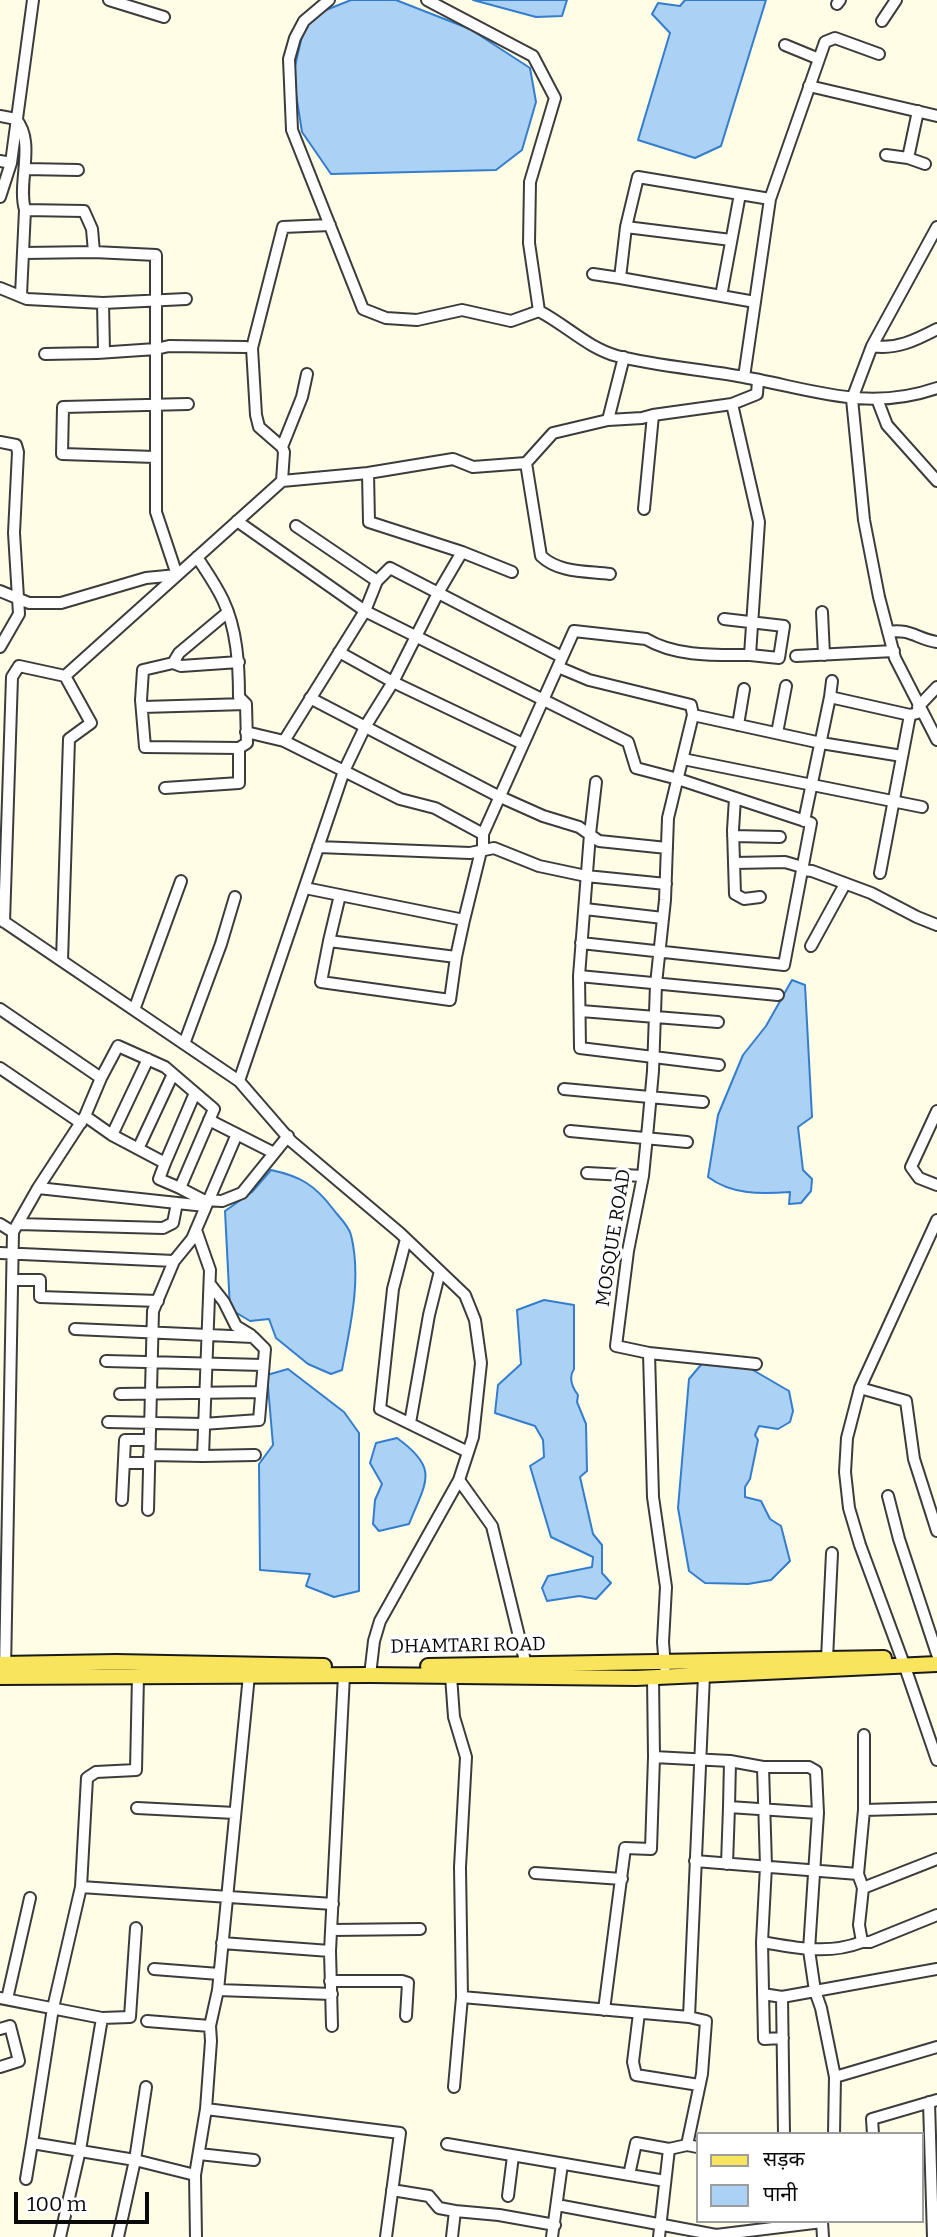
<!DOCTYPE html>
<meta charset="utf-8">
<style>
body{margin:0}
#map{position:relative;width:937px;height:2237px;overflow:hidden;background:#fffde6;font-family:Bitter,"Noto Sans Devanagari",serif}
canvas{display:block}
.legend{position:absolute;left:696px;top:2132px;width:228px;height:91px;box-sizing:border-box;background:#fff;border:2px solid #9d9d9d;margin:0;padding:9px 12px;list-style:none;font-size:21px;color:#090909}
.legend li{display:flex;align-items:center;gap:14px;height:35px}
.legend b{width:35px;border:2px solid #9d9d9d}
.scale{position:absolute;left:14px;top:2192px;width:135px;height:32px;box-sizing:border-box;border:4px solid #090909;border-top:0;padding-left:9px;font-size:21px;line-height:24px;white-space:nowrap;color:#090909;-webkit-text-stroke:5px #fff;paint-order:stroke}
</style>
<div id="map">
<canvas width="937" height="2237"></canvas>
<ul class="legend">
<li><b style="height:9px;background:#f8e45d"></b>सड़क</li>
<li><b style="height:19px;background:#abd1f5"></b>पानी</li>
</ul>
<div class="scale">100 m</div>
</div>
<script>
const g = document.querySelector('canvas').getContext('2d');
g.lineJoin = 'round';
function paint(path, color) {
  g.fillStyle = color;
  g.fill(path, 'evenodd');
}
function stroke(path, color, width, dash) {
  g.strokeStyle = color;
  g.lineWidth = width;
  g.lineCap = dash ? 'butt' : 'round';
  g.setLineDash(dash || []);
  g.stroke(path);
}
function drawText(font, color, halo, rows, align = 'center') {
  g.font = font + ' Bitter,serif';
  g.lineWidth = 7;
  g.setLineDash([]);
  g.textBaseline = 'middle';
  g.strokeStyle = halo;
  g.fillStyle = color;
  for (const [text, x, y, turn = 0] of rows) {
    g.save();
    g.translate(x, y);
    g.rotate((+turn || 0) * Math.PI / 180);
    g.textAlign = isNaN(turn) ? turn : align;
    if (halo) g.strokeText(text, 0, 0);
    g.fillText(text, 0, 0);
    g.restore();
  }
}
const water = new Path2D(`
 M351,0H396L470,29L530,68L536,102L522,150L496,170L331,174L302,132L293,75L306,18Z
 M473,0H567L562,16L536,17Z
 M685,0H766L721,146L695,158L638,140L670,33L652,14L658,3L680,6Z
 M792,980L805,985L812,1117L798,1127L803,1170L812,1179L811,1191L801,1203L789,1204L790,1192C761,1194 732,1195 708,1177L718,1115L743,1055L766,1026Z
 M271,1170C300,1176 315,1185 333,1209C339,1217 349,1226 351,1235C362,1279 350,1327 342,1370L331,1374L308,1364L276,1338L269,1319L250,1321L230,1309L225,1211L252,1192Z
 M544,1300L574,1305V1369C568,1378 572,1387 578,1395L577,1402L586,1424L587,1471L580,1477L593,1534L602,1545V1573L611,1583L596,1599L579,1596L547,1601L542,1588L548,1576L592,1567L593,1557L551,1537L530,1466L544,1457L543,1440L535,1426L495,1413L498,1385L521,1364L517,1310Z
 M705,1360L746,1366L789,1391L793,1411L790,1422L778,1429L759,1426L755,1435L758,1440L750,1479L745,1487V1497L761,1501L770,1519L781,1526L790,1561L771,1580L748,1584L705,1583L689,1571L678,1508L689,1379Z
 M288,1369L344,1412L359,1433V1591L334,1597L306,1586L310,1574L260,1570L259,1464L273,1445L267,1375Z
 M397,1438C440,1469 426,1481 409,1524L379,1531L373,1524L375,1500L382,1484L370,1463L376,1443Z`);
paint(water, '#abd1f5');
stroke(water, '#337dcc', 2);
const minor = new Path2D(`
 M109,0L164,17
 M329,0L304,21L295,38L289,59L292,130L363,309L386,318L417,320L462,310L511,321L539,311
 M427,0L533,56L555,98L530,182L529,243L539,311C566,325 588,348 617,356C656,366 699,369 738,376C809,388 865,413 937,388
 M837,4L840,0
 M882,21L896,0
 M785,45L819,59
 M809,86L937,116
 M918,111L908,158L925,164
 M0,116L16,119C36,143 17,182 25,210L21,295
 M886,155L908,158
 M0,161L11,163L33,0
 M25,169L78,170
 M0,197L11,163
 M25,210L84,211L92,229L94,252
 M626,227L731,240
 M937,227L872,346L852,399L864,520L879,597L895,658L937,740
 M593,274L620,278
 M0,288L27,299L103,303L186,299
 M721,296L740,194
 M755,302L620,278L626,227L638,177L770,199
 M103,303L104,351
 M872,346C896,350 916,340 937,329
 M45,354L97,353L156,349L169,346L246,347
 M744,377L770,199L825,42L835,38L879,54
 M877,399L887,425L937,481
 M608,420L624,357
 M0,442L16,445L18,452L14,533L19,614L0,647
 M282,447L302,397L307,374
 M155,457L62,454L63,407L188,404
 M526,463L553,433L608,420L642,418L653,415L732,404L757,394L758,380
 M368,473L369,522L462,552L512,572
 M282,481L284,452L282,447L259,427L256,415L252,348L283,227L330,225
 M644,509L653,415
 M237,521L365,611L628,742L636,768L678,779L811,823L784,965L581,943
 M296,526L377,581
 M0,591L29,603H61L146,578L177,575L156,512V255L94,252L24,253
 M822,612L824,655
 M724,619L784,626L779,658L750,655
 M888,632C910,628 917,639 937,642
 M339,652L393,682L523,744
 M796,656L894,651
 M239,662L181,666L173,663L143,670L141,700L145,747L239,748
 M173,663L179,653L228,612
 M558,667L589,680L691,705L693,715L821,743L902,756
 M830,697L832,681
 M310,698L496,795L543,816L579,827L599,841L667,848
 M143,707L246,704
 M918,707L937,687
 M738,725L744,689
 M246,732L284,741
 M777,733L786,686
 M683,759L922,807
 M596,782L590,834L579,976L580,1048L719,1065
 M165,788L239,783V748L247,743L246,704L239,697C239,665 237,629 223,600C216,585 206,571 197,557
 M735,798L733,830L735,894L744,899L760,897
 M804,821L830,697L910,715L921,712
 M483,834L435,808L400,799L284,741L365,611L377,581L390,568L562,657
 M733,836L780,837
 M318,847L470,853L494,848L539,866L586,876L666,884
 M483,850V834L574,631L646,639C676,657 716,655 750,655L759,522L732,404
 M735,863L785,862L802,867
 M802,870L812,871L871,893L917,917L937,925
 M880,873L910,715
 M305,888L464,920L456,957L329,941L340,895
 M585,909L663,918
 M0,919L239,1081L291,1141L400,1233L465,1295L475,1320L481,1363L473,1437L459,1480L380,1621L374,1641L370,1675
 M464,920L481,851
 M4,922L12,677L19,666L65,676
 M329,941L321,982L450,1000L456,957
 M811,946L845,884
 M62,961L69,739L91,723L65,676L282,481L368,473L453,459L473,467L526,463L541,556C559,573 586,571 610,574
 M579,976L778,995
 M0,1009L101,1078
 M134,1010L181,881
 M581,1011L718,1022
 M184,1044L221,944L235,897
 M0,1068L81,1123
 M239,1081L344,771L365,727L393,682L438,593L462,552
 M564,1089L703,1102
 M937,1111L911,1167L919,1178L937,1185
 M85,1116L112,1135L148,1059
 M209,1120L274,1153
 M570,1131L687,1142
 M112,1135L165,1163L159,1179L180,1188
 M138,1149L173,1074
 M165,1163L195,1093
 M587,1173L643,1176
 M38,1188L205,1206
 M937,1220L860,1388L847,1438L845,1472L849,1508L860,1545L905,1667L937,1760
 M0,1224L13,1232L38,1188L85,1116L101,1078L118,1046L165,1067L214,1109L180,1188L203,1200L222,1201L242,1193L288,1136
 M18,1224L163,1228L173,1223L177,1203
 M406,1239L393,1289L380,1409L468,1452
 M0,1253L174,1261
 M12,1280H40V1297L158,1301
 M210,1284L224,1302L236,1326L251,1335
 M75,1329L253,1337L265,1349L259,1420L203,1424L108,1422
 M649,1353L756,1364
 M106,1361L263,1365
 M860,1388L906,1401L914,1459L937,1531
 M120,1394L260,1392
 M410,1423L429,1315L440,1271
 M149,1455L203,1456L210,1270L196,1230
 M203,1456L255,1455
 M124,1463H149
 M459,1480L492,1526L527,1669
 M888,1496L899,1539L937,1654
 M122,1500L125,1440H150
 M148,1510L153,1311L174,1261L192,1239L237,1134
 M827,1659L832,1553
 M665,1667L663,1642L666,1587L653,1497L649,1353L616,1346L628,1251L643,1176L648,1126L653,1071L656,984L665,900L668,818L693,715
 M5,1671L13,1232
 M138,1676L136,1770L96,1772L87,1778L81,1887L53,2008L32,2143L135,2160L195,2175
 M451,1676L454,1717L466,1757L460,1867L462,1997L454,2087
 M654,1757L730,1761L763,1767H809L816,1771L818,1813L809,1950L815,1991L821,2008L835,2077L834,2134
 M763,1767L766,1866L762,1942L764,2039L783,2038
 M729,1807L730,1761
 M137,1808L235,1813
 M864,1810L937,1808
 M695,1861L858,1874
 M727,1864L729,1807L818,1813
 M535,1873L622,1879
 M81,1887L333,1904
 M863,1888L937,1859
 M331,1930L420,1929
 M762,1942C797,1948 828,1955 862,1942L859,1925L863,1888L858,1874L864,1810V1735
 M862,1942H870L937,1915
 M222,1943L330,1951
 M154,1969L219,1974
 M330,1981H402L408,1983L406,2016
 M218,1990L332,1994
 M763,1994L782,1997L937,1969
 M462,1997L689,2017
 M782,1997L784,2134
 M0,1998L102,2018L130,2017L136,1928
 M7,1999L30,1898
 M604,2010L625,1848L651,1849L654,1757L653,1677
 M639,2013L633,2062L636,2075L699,2085
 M147,2021L210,2026
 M332,2026L330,1951L344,1675
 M0,2029L10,2026L19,2061L0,2067
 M835,2077L937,2047
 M929,2102L933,2237
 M206,2109L400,2133L386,2237
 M873,2134L872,2119L937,2100
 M447,2144L665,2181
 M687,2145L702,2074L706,2021L689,2017L704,1675
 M199,2154L254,2160
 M629,2175L636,2143L669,2149L687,2145L697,2147
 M26,2179L32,2143
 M392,2190L429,2196L439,2208L455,2211
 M508,2196L513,2156
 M557,2205L716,2235L822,2222L823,2237
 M60,2237L80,2150L102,2018
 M118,2237L135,2160L146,2087
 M196,2237L195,2175L206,2109L211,2041L210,2026L218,1990L249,1675
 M452,2237L455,2211L499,2215L555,2225
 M552,2237L562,2164
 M659,2237L669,2149`);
const major = new Path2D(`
 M0,1664L116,1662L324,1666
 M428,1666L884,1658
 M0,1677L370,1675L636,1678L937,1664`);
stroke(minor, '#3c3c3c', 14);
stroke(major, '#1a1a1a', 18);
stroke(minor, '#fff', 10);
stroke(major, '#f8e45d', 14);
drawText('19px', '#090909', '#fff', [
 ["MOSQUE ROAD",614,1238,-81],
 ["DHAMTARI ROAD",468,1646,-1]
]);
</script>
